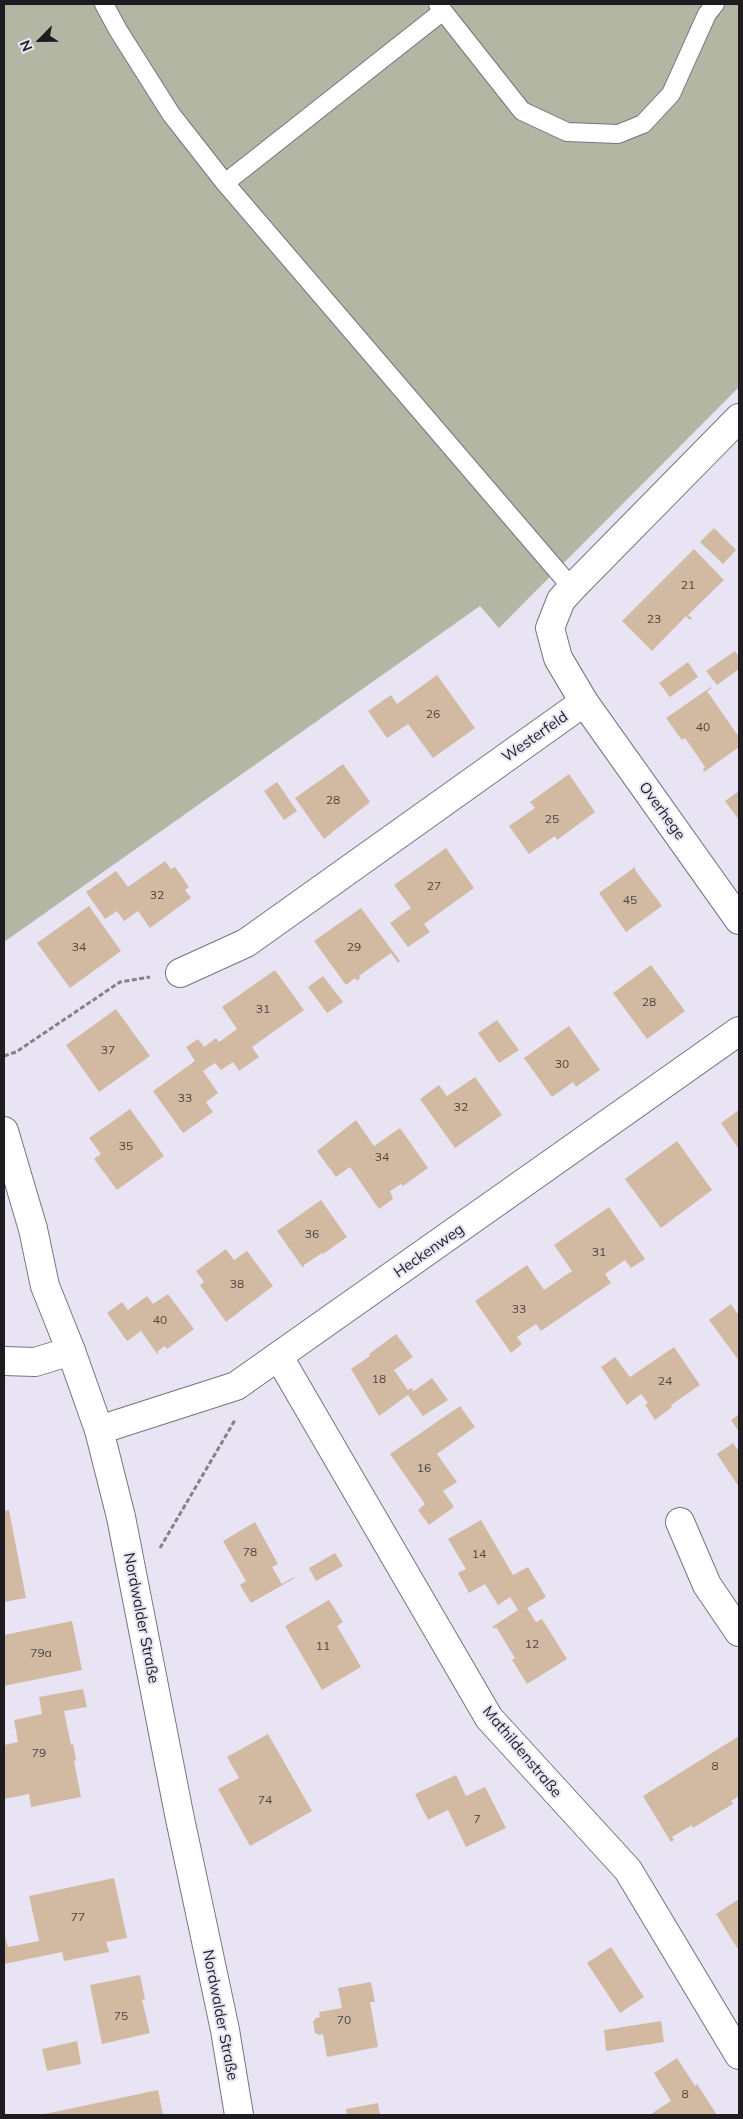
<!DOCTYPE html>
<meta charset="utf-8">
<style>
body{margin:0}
#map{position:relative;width:743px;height:2119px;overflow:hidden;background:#e9e4f4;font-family:Mulish,sans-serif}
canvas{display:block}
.frame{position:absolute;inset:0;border:5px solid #1e1c21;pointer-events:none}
.north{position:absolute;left:15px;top:15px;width:50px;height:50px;-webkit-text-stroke:4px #e9e4f4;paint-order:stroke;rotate:247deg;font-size:14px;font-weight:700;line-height:20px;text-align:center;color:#1e1c21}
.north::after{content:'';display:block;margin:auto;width:18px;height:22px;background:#1e1c21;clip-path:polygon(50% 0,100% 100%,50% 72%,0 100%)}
</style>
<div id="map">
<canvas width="743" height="2119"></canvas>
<div class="frame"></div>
<div class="north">N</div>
</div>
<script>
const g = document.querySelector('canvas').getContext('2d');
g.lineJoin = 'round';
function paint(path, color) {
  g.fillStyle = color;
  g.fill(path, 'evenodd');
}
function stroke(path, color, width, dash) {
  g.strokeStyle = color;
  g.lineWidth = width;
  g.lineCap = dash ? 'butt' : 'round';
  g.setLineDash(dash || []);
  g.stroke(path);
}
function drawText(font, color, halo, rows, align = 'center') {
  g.font = font + ' Mulish,sans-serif';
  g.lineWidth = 4;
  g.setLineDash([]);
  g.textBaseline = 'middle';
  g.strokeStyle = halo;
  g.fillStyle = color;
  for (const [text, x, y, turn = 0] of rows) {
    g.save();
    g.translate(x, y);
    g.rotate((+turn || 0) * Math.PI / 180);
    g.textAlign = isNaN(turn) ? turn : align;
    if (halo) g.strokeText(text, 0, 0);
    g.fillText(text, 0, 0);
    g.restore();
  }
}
paint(new Path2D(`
 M4,4H739V387L499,628L480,606L4,942Z`), '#b3b6a2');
paint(new Path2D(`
 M714,528L736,550L723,564L700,542Z
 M694,549L724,580L688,615L692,618L690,620L686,616L652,651L622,621Z
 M735,651L739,657V669L717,685L706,671Z
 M688,662L698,677L670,697L659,683Z
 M437,675L475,728L433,758L408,724L387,738L368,711L391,695L397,704Z
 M711,687L712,688L707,691L739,737V747L704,772L703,769L705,767L685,738L682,740L666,718Z
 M343,764L370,802L324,839L295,798Z
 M569,774L595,812L557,840L555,836L529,854L509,826L535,808L530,802Z
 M277,782L297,811L284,820L264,791Z
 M739,791V820L725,801Z
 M446,848L474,888L424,924L430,932L408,947L390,923L411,908L394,885Z
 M165,861L171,869L175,867L189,887L185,890L191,898L150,928L138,911L124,921L117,911L105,919L86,892L116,871L128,887Z
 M635,867V870L662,906L626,932L599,893Z
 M89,906L121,951L70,988L37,943Z
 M361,908L400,961L398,963L391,953L359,976L360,978L357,981L355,978L346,985L314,941Z
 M651,965L685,1011L647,1039L613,993Z
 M275,970L304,1010L252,1047L259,1057L239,1071L233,1062L221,1070L215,1063L203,1071L218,1093L206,1102L213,1112L183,1133L153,1091L195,1061L186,1047L198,1039L204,1047L216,1038L219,1042L237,1029L222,1007Z
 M323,976L343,1002L327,1013L308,987Z
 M116,1009L150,1056L99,1092L66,1045Z
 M497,1020L519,1050L499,1063L478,1033Z
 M569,1026L600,1070L576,1087L573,1082L552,1097L524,1058Z
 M475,1077L502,1115L455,1148L420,1099L439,1085L447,1096Z
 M130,1109L164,1156L117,1190L94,1159L101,1154L89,1138Z
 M739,1110V1147L738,1148L721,1123Z
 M356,1120L374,1146L400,1128L428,1168L403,1186L401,1184L390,1191L393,1199L379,1209L350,1167L336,1177L317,1151Z
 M677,1141L712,1190L661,1228L625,1179Z
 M321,1200L347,1237L323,1254L322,1253L304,1265L303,1268L277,1231Z
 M609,1207L645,1259L631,1268L625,1260L605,1274L611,1283L541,1331L536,1324L517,1337L522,1344L511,1353L475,1301L527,1265L544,1290L557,1281L572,1271L554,1245Z
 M226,1249L234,1260L247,1251L273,1286L226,1322L200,1285L204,1282L196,1271Z
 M168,1294L194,1329L167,1349L165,1346L158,1351V1355L141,1331L127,1341L107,1313L122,1302L128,1310L147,1296L153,1304Z
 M731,1304L739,1316V1361L709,1320Z
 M396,1334L413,1357L394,1370L408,1390L411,1388L414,1391L432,1378L448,1400L423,1416L408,1395L379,1416L351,1369L370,1356L369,1354Z
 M674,1347L700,1385L671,1405L672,1407L655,1420L645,1405L648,1403L641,1394L627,1405L601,1367L615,1357L630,1377Z
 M460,1406L475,1427L437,1454L457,1482L443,1491L454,1507L429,1525L418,1510L425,1504L390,1454Z
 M739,1414V1432L731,1420Z
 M733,1443L737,1449L739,1448V1487L717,1454Z
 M9,1510L26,1598L4,1602V1511Z
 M481,1520L513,1575L528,1567L546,1597L527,1608L536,1622L542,1619L567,1659L527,1684L512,1660L515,1658L496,1627L494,1629L492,1627L518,1610L510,1597L498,1605L485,1584L469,1593L458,1573L466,1569L448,1539Z
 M255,1522L278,1564L272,1567L282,1584L294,1577L295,1578L251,1603L240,1585L246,1581L223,1541Z
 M335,1553L343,1566L316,1581L309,1568Z
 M329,1600L343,1622L337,1626L361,1667L322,1690L285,1626Z
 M72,1621L82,1670L4,1686V1635Z
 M83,1689L87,1707L64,1711L71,1745L73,1744L76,1760L74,1761L81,1797L31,1807L29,1794L4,1799V1745L18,1742L14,1720L42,1714L39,1697Z
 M268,1734L312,1811L250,1846L218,1789L239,1778L227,1757Z
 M739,1736V1796L731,1801L733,1804L693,1828L692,1825L672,1837L674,1840L671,1842L643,1796Z
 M456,1775L466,1796L485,1787L506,1828L466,1847L448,1810L428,1820L415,1794Z
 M114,1878L127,1938L106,1942L109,1952L64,1961L62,1952L4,1964V1933L8,1947L39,1941L29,1896Z
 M739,1899V1951L716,1914Z
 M611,1947L644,1997L620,2013L587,1963Z
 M140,1975L145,1999L142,2000L150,2033L102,2044L90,1985Z
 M371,1982L375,2002H370L378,2047L327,2057L323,2034L319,2035L315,2033L313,2022L316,2018L320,2017L319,2012L342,2008L338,1988Z
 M661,2021L664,2042L606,2051L604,2030Z
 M77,2041L81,2064L47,2071L42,2049Z
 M677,2058L695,2086L697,2084L717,2115H653L651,2114L671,2101L654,2073Z
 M158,2090L163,2115H45V2114Z
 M378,2103L380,2115H347L346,2109Z`), '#d2baa2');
const lane = new Path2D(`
 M104,4L118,30L171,114L225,183
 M438,4L443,11L225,183L572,588
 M443,11L522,111L567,132L618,134L643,124L671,94L707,14L715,4`);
const street = new Path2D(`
 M739,418L572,588L561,600L550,628L558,658L584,702L739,920
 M180,973L246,943L584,702
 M279,1357L489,1718L628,1870L739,2055
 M4,1361L35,1362L71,1351
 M99,1430L236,1386L739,1031
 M680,1522L707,1585L739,1632`);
const secondary = new Path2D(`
 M4,1131L33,1229L45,1286L71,1351L99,1430L121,1517L179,1814L225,2030L239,2115`);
stroke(lane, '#777381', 20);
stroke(street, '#777381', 30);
stroke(secondary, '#777381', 30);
stroke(new Path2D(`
 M4,1056L16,1052L120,982L150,977
 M160,1548L235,1420`), '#83808a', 3, [5, 2.5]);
stroke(lane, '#fff', 18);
stroke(street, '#fff', 28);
stroke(secondary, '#fff', 28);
drawText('12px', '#4b4441', null, [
 ["21",688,585],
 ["23",654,619],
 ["26",433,714],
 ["40",703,727],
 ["28",333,800],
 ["25",552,819],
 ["27",434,886],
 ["32",157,895],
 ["45",630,900],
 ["34",79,947],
 ["29",354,947],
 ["28",649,1002],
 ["31",263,1009],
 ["37",108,1050],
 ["30",562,1064],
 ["33",185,1098],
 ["32",461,1107],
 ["35",126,1146],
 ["34",382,1157],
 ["36",312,1234],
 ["31",599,1252],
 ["38",237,1284],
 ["33",519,1309],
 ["40",160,1320],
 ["18",379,1379],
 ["24",665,1381],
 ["16",424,1468],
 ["78",250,1552],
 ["14",479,1554],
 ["12",532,1644],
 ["11",323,1646],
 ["79a",41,1653],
 ["79",39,1753],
 ["8",715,1766],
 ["74",265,1800],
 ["7",477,1819],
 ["77",78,1917],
 ["75",121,2016],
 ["70",344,2020],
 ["8",685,2094]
]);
drawText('15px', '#1e1c21', '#e9e4f4', [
 ["Westerfeld",535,737,-35],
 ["Overhege",662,811,54],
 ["Heckenweg",429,1251,-35],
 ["Nordwalder Straße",141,1618,79],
 ["Mathildenstraße",522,1752,50],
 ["Nordwalder Straße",220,2015,79]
]);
</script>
